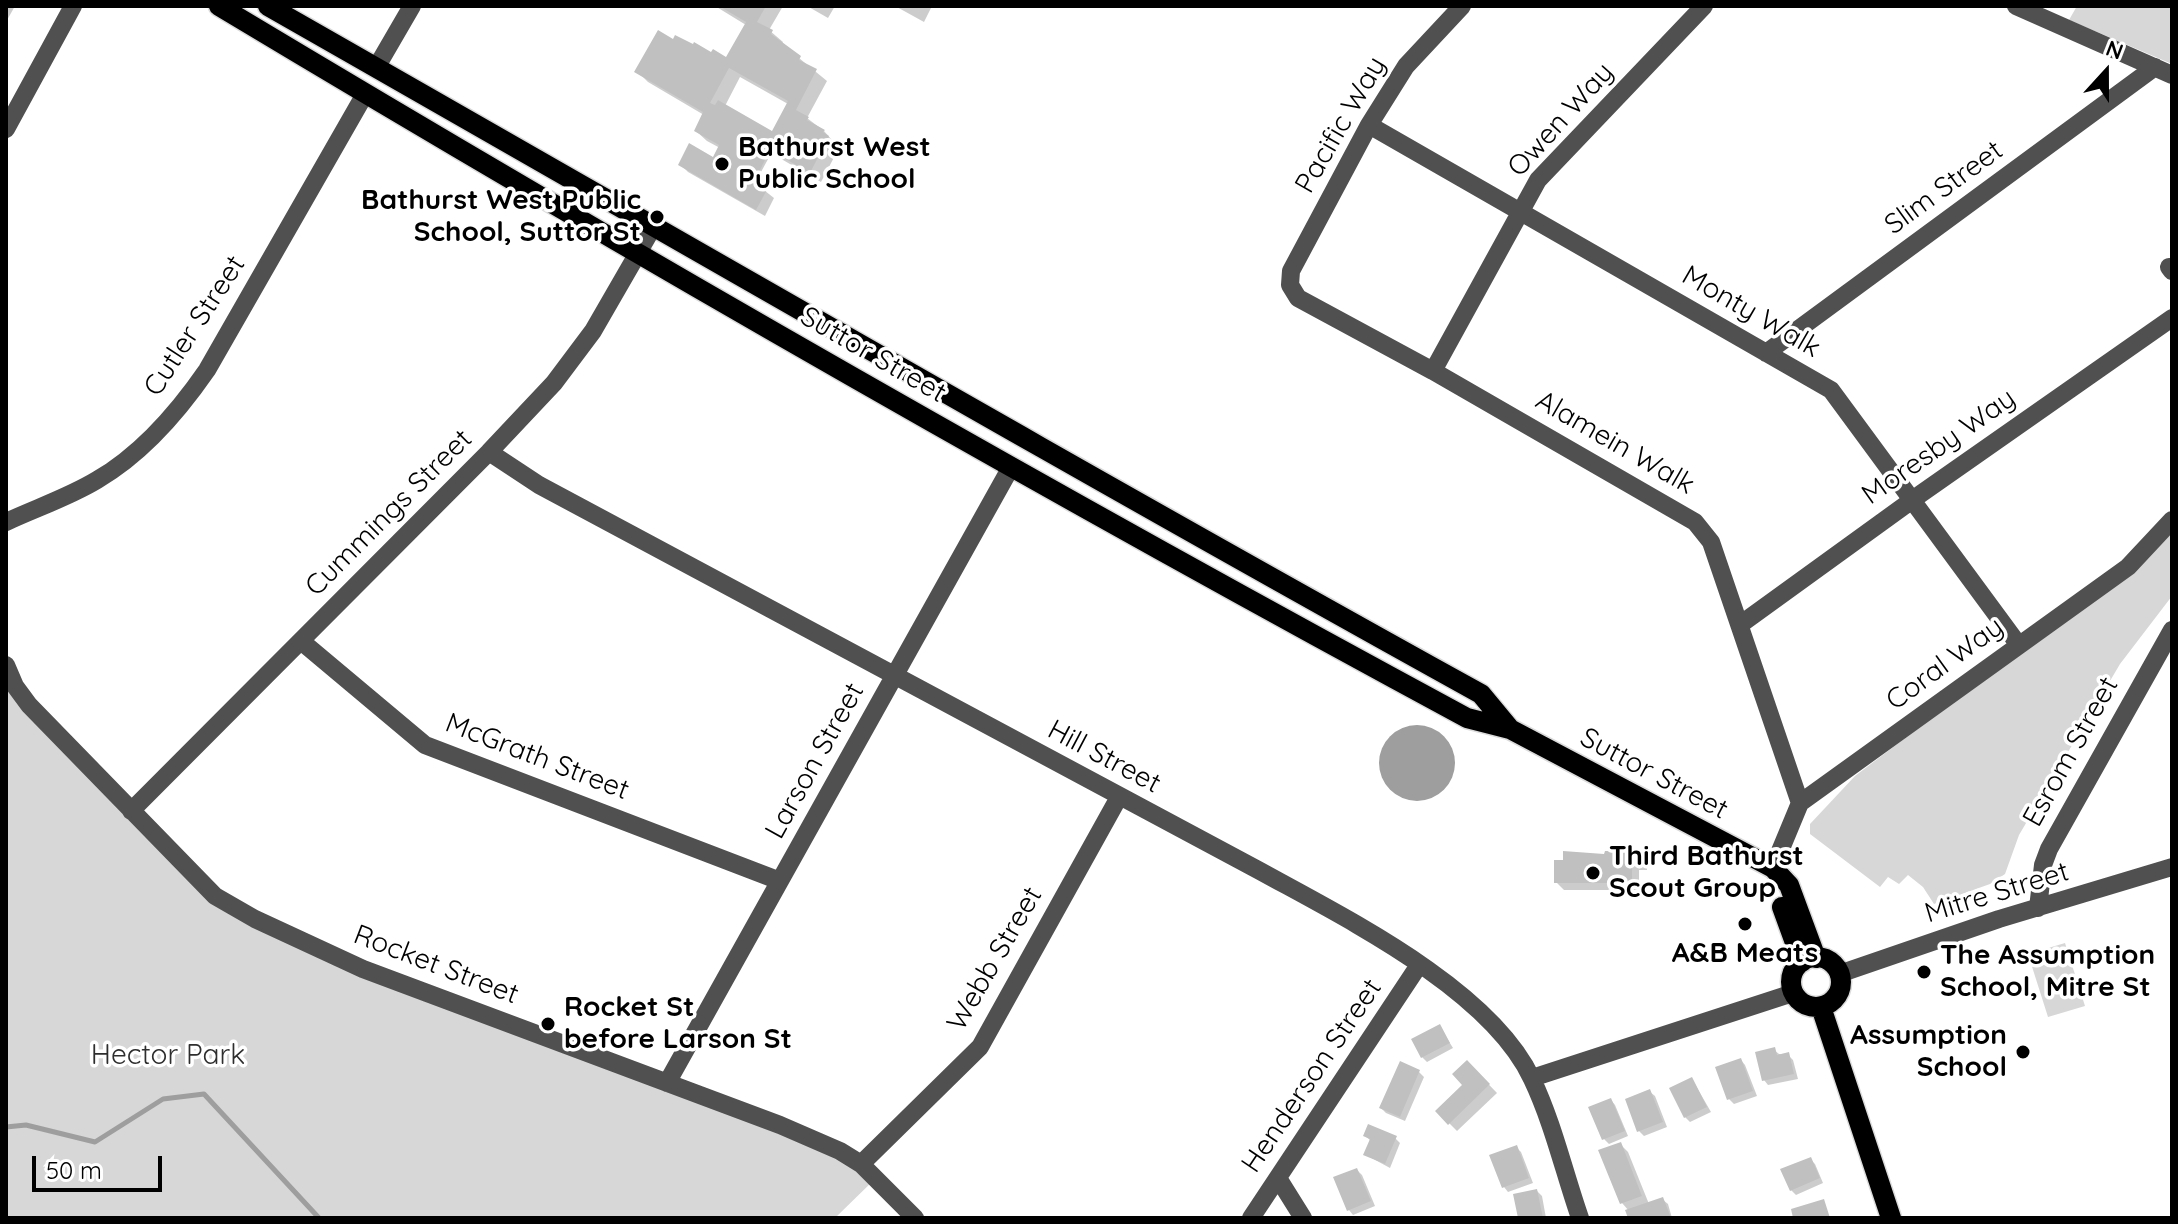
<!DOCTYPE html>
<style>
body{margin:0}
#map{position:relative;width:2178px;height:1224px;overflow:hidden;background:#fff;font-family:Quicksand,sans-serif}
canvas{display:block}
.frame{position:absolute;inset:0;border:8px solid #000;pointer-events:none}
.north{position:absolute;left:2066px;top:32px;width:80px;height:80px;-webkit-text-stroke:6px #fff;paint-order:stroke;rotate:21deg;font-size:22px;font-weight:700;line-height:32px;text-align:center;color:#000}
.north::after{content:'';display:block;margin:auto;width:28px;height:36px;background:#000;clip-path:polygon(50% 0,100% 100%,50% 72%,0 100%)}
.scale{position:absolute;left:32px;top:1156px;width:130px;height:36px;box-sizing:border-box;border:4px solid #000;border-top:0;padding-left:10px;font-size:24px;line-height:28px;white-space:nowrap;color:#000;-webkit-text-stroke:6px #fff;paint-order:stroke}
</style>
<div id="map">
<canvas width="2178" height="1224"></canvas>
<div class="frame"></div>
<div class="north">N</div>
<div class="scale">50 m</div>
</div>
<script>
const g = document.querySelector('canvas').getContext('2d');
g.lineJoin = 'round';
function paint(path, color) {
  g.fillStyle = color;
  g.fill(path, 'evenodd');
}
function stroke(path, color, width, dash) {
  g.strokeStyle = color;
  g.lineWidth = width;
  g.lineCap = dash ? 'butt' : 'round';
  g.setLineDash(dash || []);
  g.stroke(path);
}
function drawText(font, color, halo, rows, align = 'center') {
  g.font = font + ' Quicksand,sans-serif';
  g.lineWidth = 7;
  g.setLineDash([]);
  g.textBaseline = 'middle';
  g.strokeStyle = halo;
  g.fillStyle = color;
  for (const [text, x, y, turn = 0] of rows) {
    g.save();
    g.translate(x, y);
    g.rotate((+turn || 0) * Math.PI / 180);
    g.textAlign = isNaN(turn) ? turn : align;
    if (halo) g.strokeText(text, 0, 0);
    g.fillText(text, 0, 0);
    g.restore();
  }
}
paint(new Path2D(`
 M2077,6H2172V64L2069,20Z
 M2172,522V596L2120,664L2019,835L2005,874L1990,884L1934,904L1923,887L1908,875L1899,884L1888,877L1880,887L1810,834V824L1855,776L2156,548Z
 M6,665L131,811L255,919L780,1125L876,1178L835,1218H6Z
 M2065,943L2085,1006L2048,1017L2028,954Z`), '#d7d7d7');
paint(new Path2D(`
 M1379 763a38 38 0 1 1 76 0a38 38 0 1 1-76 0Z`), '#9e9e9e');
paint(new Path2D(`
 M6,6H15L6,22Z
 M715,6H783L769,30L783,42L782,44L827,81L807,118L824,131L839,148L821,182L783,160L773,150L755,183L774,198L765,216L688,172L680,164L714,160L720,148L707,141L696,131L704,115L648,82L637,71L674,42L726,60L746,25ZM740,77L788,104L773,134L725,106Z
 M807,6H835L828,18Z
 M895,6H932L924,22Z
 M1640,853L1647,861V870H1639V890H1564L1556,882L1606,857Z
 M1440,1027L1453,1048L1427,1062L1422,1057Z
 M1774,1050L1779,1054L1788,1055L1793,1060L1798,1079L1768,1085L1764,1080Z
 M1741,1060L1745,1065L1757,1096L1734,1104L1729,1099L1717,1068Z
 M1467,1062L1497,1093L1457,1131L1437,1111L1465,1085Z
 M1419,1072L1424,1077L1405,1121L1386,1113L1381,1108Z
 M1692,1079L1711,1112L1690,1122L1685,1117Z
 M1650,1092L1655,1096L1667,1127L1644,1136L1639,1131Z
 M1611,1100L1615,1105L1628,1136L1609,1144L1604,1139L1591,1108Z
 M1365,1136L1395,1138L1400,1143L1390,1168L1366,1155L1370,1140Z
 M1620,1144L1628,1152L1649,1204L1663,1200L1668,1204L1672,1218H1630L1629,1211L1622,1203Z
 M1516,1147L1521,1152L1533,1183L1508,1192L1504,1187Z
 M1810,1159L1815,1164L1823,1183L1796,1195L1791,1190Z
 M1357,1170L1362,1175L1375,1206L1353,1215L1349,1210Z
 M1537,1191L1542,1196L1546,1218H1520Z`), '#0003');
stroke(new Path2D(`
 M6,1127L26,1125L95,1142L163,1099L204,1094L319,1218`), '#9e9e9e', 5);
paint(new Path2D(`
 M719,6H766L757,22L773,30L771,34L801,56L799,60L817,69L796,110L809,117L807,120L825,130L823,132L829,136L810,173L770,150L755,180L768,188L756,210L678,165L689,143L713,157L719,145L694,131L703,112L634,72L658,30L673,39L675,35L693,44L694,42L711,52L713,49L726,57L746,22ZM729,68L788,101L772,131L718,100L715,105L710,103Z
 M1563,851L1604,854L1605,851H1640V863H1632V883H1554V860H1563Z
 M1440,1024L1450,1043L1421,1058L1411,1039Z
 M1775,1047L1777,1055L1789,1052L1794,1074L1762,1081L1755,1052Z
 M1741,1058L1753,1091L1727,1100L1715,1067Z
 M1467,1060L1490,1084L1448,1125L1435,1111L1462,1085L1452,1074Z
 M1400,1061L1420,1070L1400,1117L1379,1108Z
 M1692,1077L1707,1107L1684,1118L1669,1088Z
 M1650,1089L1663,1122L1637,1132L1625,1099Z
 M1611,1098L1625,1131L1602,1140L1588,1107Z
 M1368,1124L1397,1136L1385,1164L1363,1155L1370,1139L1363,1136Z
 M1621,1142L1642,1196L1620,1204L1598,1150Z
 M1517,1145L1529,1178L1502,1188L1489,1155Z
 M1811,1157L1820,1178L1790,1191L1780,1169Z
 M1357,1168L1371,1201L1347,1211L1333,1177Z
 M1537,1189L1543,1218H1518L1513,1194Z
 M1663,1197L1671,1218H1628L1625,1210Z
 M1824,1199L1830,1218H1793L1791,1209Z`), '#c0c0c0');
const major = new Path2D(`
 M219,6C629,252 1046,491 1467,718L1510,729L1773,868L1789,885L1816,958
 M268,6C672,236 1074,469 1481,694L1510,729
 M1782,907L1802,962
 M1791 982a25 25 0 1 1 50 0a25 25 0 1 1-50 0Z
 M1821,1007L1891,1218`);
stroke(major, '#dbdbdb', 23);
stroke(new Path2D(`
 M1462,6L1406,66L1369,125L1291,271L1290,285L1298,298L1433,371L1695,522L1711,542L1800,803
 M2016,6L2172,75
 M376,68L412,6
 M1369,125L1831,390L2018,644
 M6,129L73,6
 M2169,267L2172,271
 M1766,353L2155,67
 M1433,371L1538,180L1704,6
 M489,452L539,485L1260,871C1345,918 1490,989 1532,1079C1553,1123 1564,1172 1580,1218
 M6,522C36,508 69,497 97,480C142,454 178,412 207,370L365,94
 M1741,624L1922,493L2172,318
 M301,641L425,745L780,881
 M6,665L15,686L29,705L215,896L255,919L363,969L780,1125L840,1151L861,1164L915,1218
 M131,811L489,452L554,383L593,331L653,227
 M1773,868L1800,803L2128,567L2172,520
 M2038,908L2043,865L2049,849L2172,630
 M1839,974L1999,919L2172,867
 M1532,1078L1793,993
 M667,1083L1011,467
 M861,1164L980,1047L1119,797
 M1278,1178L1303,1218
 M1251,1218L1419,965`), '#505050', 18);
stroke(major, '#000', 20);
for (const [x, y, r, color] of [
 [722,164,8,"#000"],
 [657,217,8,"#000"],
 [1593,873,8,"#000"],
 [1745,924,8,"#000"],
 [1924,972,8,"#000"],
 [548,1024,8,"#000"],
 [2023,1052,8,"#000"]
]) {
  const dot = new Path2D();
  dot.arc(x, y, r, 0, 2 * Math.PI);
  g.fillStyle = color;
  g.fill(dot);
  stroke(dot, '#fff', 3);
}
drawText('28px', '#000', '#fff', [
 ["Owen Way",1561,120,-48],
 ["Pacific Way",1341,125,-60],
 ["Slim Street",1944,188,-36],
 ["Monty Walk",1751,312,30],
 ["Cutler Street",195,326,-57],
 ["Suttor Street",873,355,30],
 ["Alamein Walk",1615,443,30],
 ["Moresby Way",1939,447,-35],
 ["Cummings Street",389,513,-45],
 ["Coral Way",1945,664,-36],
 ["Esrom Street",2071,752,-61],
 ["McGrath Street",537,757,21],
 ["Hill Street",1104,757,28],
 ["Larson Street",815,761,-61],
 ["Suttor Street",1654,774,28],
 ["Mitre Street",1997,893,-17],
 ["Webb Street",995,959,-60],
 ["Rocket Street",436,965,21],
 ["Henderson Street",1312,1076,-56]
]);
drawText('bold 28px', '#000', '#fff', [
 ["Bathurst West",738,148],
 ["Public School",738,180],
 ["Bathurst West Public",641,201,"right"],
 ["School, Suttor St",641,233,"right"],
 ["Third Bathurst",1609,857],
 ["Scout Group",1609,889],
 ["A&B Meats",1745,954,"center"],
 ["The Assumption",1940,956],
 ["School, Mitre St",1940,988],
 ["Rocket St",564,1008],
 ["before Larson St",564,1040],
 ["Assumption",2007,1036,"right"],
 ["School",2007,1068,"right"]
], 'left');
drawText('28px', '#2e2e2e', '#fff', [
 ["Hector Park",168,1056]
]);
</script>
